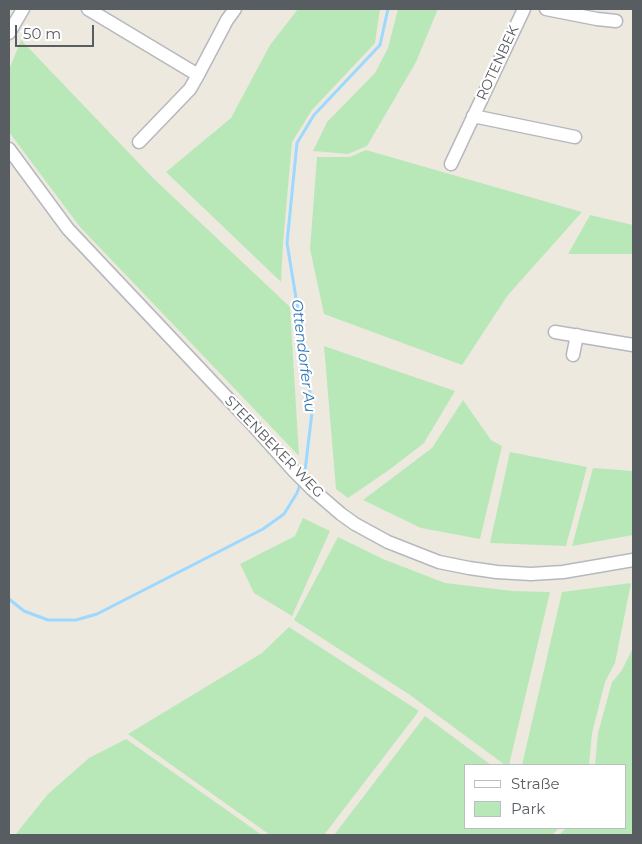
<!DOCTYPE html>
<meta charset="utf-8">
<style>
body{margin:0}
#map{position:relative;width:642px;height:844px;overflow:hidden;background:#ede9df;font-family:Montserrat,sans-serif}
canvas{display:block}
.frame{position:absolute;inset:0;border:10px solid #585d62;pointer-events:none}
.legend{position:absolute;left:464px;top:764px;width:162px;height:65px;box-sizing:border-box;background:#fff;border:1px solid #bcbec0;margin:0;padding:6px 9px;list-style:none;font-size:15px;color:#585d62}
.legend li{display:flex;align-items:center;gap:10px;height:25px}
.legend b{width:25px;border:1px solid #bcbec0}
.scale{position:absolute;left:15px;top:25px;width:79px;height:22px;box-sizing:border-box;border:2px solid #585d62;border-top:0;padding-left:6px;font-size:15px;line-height:18px;white-space:nowrap;color:#585d62;-webkit-text-stroke:4px #fff;paint-order:stroke}
</style>
<div id="map">
<canvas width="642" height="844"></canvas>
<div class="frame"></div>
<ul class="legend">
<li><b style="height:6px;background:#fff"></b>Straße</li>
<li><b style="height:14px;background:#b9e8b8"></b>Park</li>
</ul>
<div class="scale">50 m</div>
</div>
<script>
const g = document.querySelector('canvas').getContext('2d');
g.lineJoin = 'round';
function paint(path, color) {
  g.fillStyle = color;
  g.fill(path, 'evenodd');
}
function stroke(path, color, width, dash) {
  g.strokeStyle = color;
  g.lineWidth = width;
  g.lineCap = dash ? 'butt' : 'round';
  g.setLineDash(dash || []);
  g.stroke(path);
}
function drawText(font, color, halo, rows, align = 'center') {
  g.font = font + ' Montserrat,sans-serif';
  g.lineWidth = 4.5;
  g.setLineDash([]);
  g.textBaseline = 'middle';
  g.strokeStyle = halo;
  g.fillStyle = color;
  for (const [text, x, y, turn = 0] of rows) {
    g.save();
    g.translate(x, y);
    g.rotate((+turn || 0) * Math.PI / 180);
    g.textAlign = isNaN(turn) ? turn : align;
    if (halo) g.strokeText(text, 0, 0);
    g.fillText(text, 0, 0);
    g.restore();
  }
}
paint(new Path2D(`
 M298,9H380L375,43L312,110L292,142L283,243L281,282L166,172L231,118L270,45Z
 M398,9H438L416,62L367,146L348,154L313,151L327,122L375,73L388,48Z
 M21,40L153,178L290,307L299,456L80,227L9,132V70Z
 M366,150L582,212L508,295L462,365L324,314L310,249L317,157H350Z
 M590,215L633,225V254H568Z
 M324,346L455,391L424,443L389,470L348,498L336,489Z
 M463,400L491,440L502,446L480,539L421,528L363,500L432,448Z
 M510,452L587,467L566,546L490,543Z
 M593,468L633,471V535L572,546Z
 M303,518L330,531L292,616L254,593L240,564L295,536Z
 M338,537L383,559L445,583L513,591L550,592L509,765H505L410,695L294,620Z
 M631,583L615,663L605,682L592,733L589,765H522L562,592Z
 M289,627L419,711L324,835H270L128,734L262,653Z
 M633,643V835H559L566,828H626V765H595L598,733L612,682L622,670L633,648Z
 M425,716L491,765H466V828H559L552,835H334Z
 M126,739L262,835H15L48,794L89,758Z`), '#b9e8b8');
stroke(new Path2D(`
 M303,476L305,471L312,412L307,365L287,243L297,143L314,115L380,45L388,9
 M9,599L24,611L48,620H76L97,614L263,529L284,514L297,493L301,482`), '#9dd8ff', 3);
const minor = new Path2D(`
 M88,9L198,75
 M546,9L597,19L616,21
 M9,33L23,9
 M473,116L575,137
 M139,142L190,89L198,75L227,20L235,9
 M9,149L68,229L251,423L294,471L312,489L341,514L355,524L388,542L439,562L469,568L497,572L531,574L563,572L633,560
 M451,164L524,9
 M555,332L633,345
 M573,355L577,335`);
stroke(minor, '#b5b8be', 15);
stroke(minor, '#fff', 12);
drawText('14px', '#585d62', '#fff', [
 ["ROTENBEK",498,63,-65],
 ["STEENBEKER WEG",274,447,46]
]);
drawText('italic 15px', '#3079bb', '#fff', [
 ["Ottendorfer Au",303,356,83]
]);
</script>
